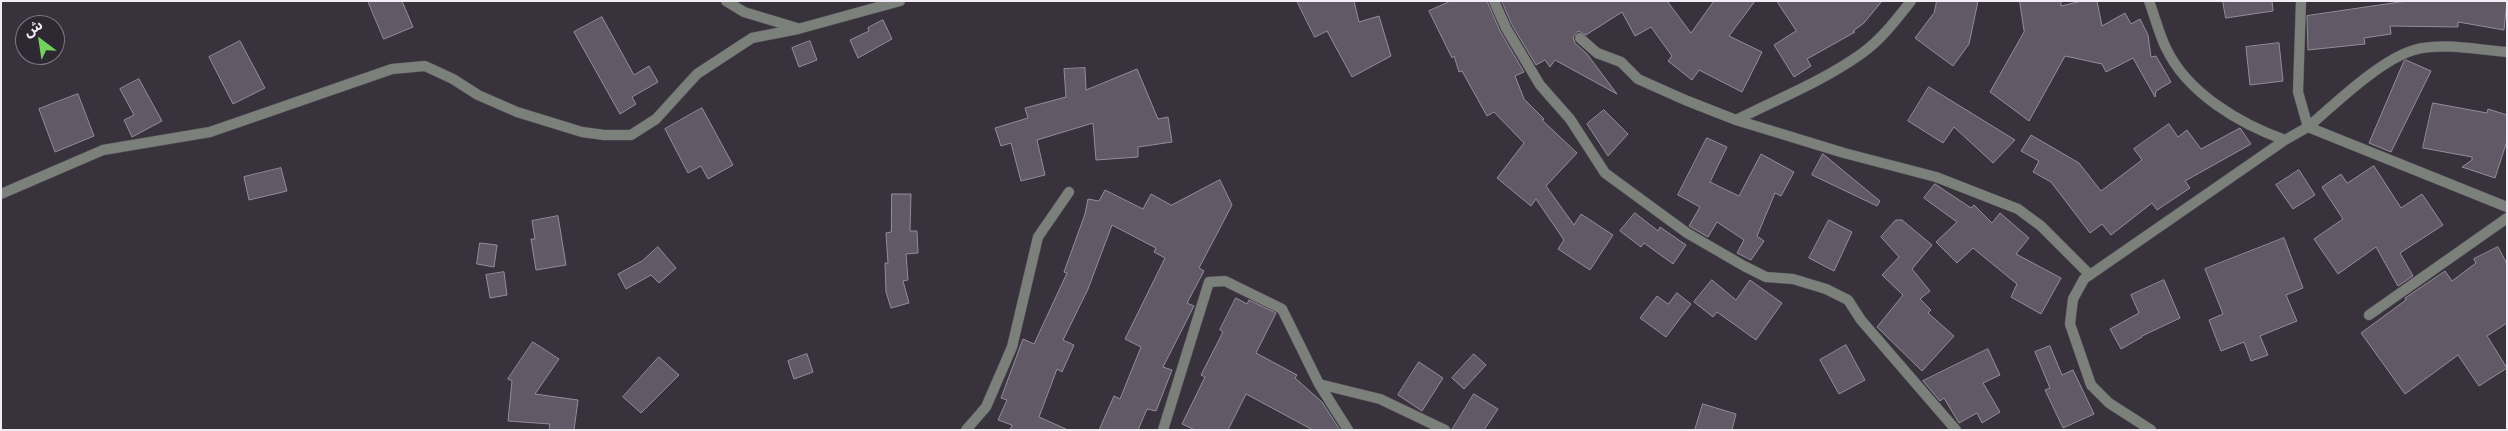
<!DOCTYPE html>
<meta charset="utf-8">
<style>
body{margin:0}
#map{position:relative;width:2508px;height:431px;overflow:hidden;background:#38323d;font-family:Mulish,"Noto Sans Arabic",sans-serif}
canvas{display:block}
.frame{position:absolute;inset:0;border:2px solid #f2edf5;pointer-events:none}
.north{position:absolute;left:15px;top:15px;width:50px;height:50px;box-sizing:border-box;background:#2e2833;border:1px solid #7c7781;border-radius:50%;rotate:329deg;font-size:14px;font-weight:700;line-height:20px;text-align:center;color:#f2edf5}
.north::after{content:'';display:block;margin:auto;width:18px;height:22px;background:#72d25d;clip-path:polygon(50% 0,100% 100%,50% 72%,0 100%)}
</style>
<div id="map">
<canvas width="2508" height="431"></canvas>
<div class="frame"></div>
<div class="north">ش</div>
</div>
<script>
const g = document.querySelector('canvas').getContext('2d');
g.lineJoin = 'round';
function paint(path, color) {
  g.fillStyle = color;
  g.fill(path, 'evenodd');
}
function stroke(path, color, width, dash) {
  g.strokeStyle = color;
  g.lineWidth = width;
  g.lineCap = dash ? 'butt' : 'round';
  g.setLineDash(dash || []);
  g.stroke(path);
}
const building = new Path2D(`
 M368,1H402L413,27L384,39Z
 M1297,1H1354L1359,22L1379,16L1391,56L1352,77L1327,31L1315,37Z
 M1451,1H1487L1500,31L1524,72L1515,76L1524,99L1544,119L1542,120L1577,153L1546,186L1574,225L1581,214L1613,235L1590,270L1558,249L1564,240L1536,199L1531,206L1497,178L1524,143L1494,112L1487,116L1462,71L1459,72L1454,56L1452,58L1429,11Z
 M1502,1H1667L1691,33L1714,1H1755L1729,36L1762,52L1742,92L1699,70L1692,80L1668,61L1672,56L1651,27L1635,36L1622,12L1586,35L1578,31L1573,37L1575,43L1587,54L1617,94L1555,60L1550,67L1545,60L1536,65L1512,25Z
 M1777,1H1882L1864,23L1853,31L1855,32L1807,59L1811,66L1794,77L1774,45L1796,31Z
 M1937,1H1978L1969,44L1953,66L1915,38L1934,13Z
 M2020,1H2061V6L2082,1H2097L2102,26L2125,13L2131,24L2140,19L2148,35L2151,57L2156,56L2171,82L2156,91L2155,97L2133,58L2106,72L2102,64L2065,56L2029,121L1990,92L2024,32Z
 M2223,1H2272L2273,11L2226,18Z
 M2407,1H2507L2504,30L2458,22V27L2390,26L2391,34L2364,38L2365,44L2308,50L2307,16Z
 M602,17L634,75L649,66L658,82L632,97L636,104L620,114L574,32Z
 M883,20L892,39L858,58L850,40L869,31L868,28Z
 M240,41L265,88L233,104L209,57Z
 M810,41L817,60L799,67L792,48Z
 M2279,43L2283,81L2250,85L2246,47Z
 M2406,60L2431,71L2391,152L2369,143L2404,61Z
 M1085,68L1086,90L1137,69L1158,119L1168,117L1172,142L1138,147V157L1096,160L1093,123L1037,140L1045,175L1021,181L1011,143L1001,146L995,128L1028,118L1025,108L1066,97L1064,69Z
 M139,79L162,121L132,137L124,120L134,115L120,89Z
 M1929,87L2015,140L1993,163L1954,127L1943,143L1908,121Z
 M78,94L94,136L55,152L39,109Z
 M2433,103L2487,113L2488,109L2507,115V141L2495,178L2462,167L2472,160V157L2423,148Z
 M702,108L733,165L708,179L701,166L688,173L665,129Z
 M1604,110L1628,134L1608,156L1587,124Z
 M2169,124L2178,137L2187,130L2201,149L2240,128L2251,144L2185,181L2190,188L2157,210L2152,203L2111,235L2102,224L2090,233L2051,182L2033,172L2039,161L2021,151L2031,135L2079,163L2101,191L2142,160L2134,149Z
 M1707,138L1727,147L1710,182L1739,196L1761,154L1794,172L1781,196L1775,193L1757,236L1764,241L1751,260L1737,253L1744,240L1717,222L1708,237L1689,226L1700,207L1678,195Z
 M1823,154L1880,201L1877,206L1812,175Z
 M2374,166L2401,208L2422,194L2443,225L2400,253L2413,276L2398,286L2376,247L2338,274L2314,239L2343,219L2322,187L2341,174L2347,183Z
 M281,168L287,191L249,200L244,177Z
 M2299,170L2315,195L2293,209L2276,185Z
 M1220,180L1232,205L1199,268L1204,271L1187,303L1194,306L1163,367L1172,370L1156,411L1147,409L1138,430H1099L1114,396L1120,399L1141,347L1125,339L1165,258L1154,252L1156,248L1112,225L1088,289L1063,340L1074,345L1062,372L1057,369L1039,417L1068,430H1010L1012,425L998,420L1007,400L1001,398L1023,339L1034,344L1067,273L1064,272L1085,214L1088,199L1099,201L1105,190L1143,209L1151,194L1171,205Z
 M1935,184L1971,208L1974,205L1992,223L2000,213L2029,238L2016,254L2061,278L2041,314L2011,297L2017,284L1973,248L1957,263L1936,242L1957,222L1924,198Z
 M892,194H911L910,231H917L918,253L906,254L908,280L903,281L909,303L891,308L886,292L885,263H888L886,233L891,232Z
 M1635,213L1658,231L1660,227L1686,245L1673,264L1644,243L1641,247L1620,231Z
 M558,216L566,265L536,270L531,239H535L532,221Z
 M1829,220L1852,232L1834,271L1809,258Z
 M1896,220H1902L1932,245L1912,269L1930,291L1920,299L1931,310L1928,313L1954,336L1922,371L1877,327L1903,295L1882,275L1899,257L1881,237Z
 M2284,238L2303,288L2286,295L2297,321L2260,336L2268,355L2251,361L2244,342L2221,351L2209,320L2223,314L2205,269Z
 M480,243L497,245L494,267L477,264Z
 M658,247L676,268L659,283L651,275L626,289L618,274L642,261Z
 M2498,247L2507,264V323L2487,336L2507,368L2479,386L2458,355L2405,394L2361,333L2406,300L2405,298L2445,271L2452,281L2476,263L2474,259Z
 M504,272L507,295L490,298L486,275Z
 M1712,280L1736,300L1750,280L1782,303L1756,340L1717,312L1713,317L1694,302Z
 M2164,280L2180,318L2142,336V337L2121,349L2110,329L2139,313L2131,295Z
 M1677,293L1691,304L1666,337L1640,318L1657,296L1668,304Z
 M1236,298L1247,304L1249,300L1276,313L1256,353L1297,375L1295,378L1322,402L1340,430H1313L1246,394L1228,430H1195L1182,424L1205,377L1201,375L1223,332L1220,330Z
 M533,342L559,359L535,394L578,400L574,430H549L550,424L508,421L512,381L508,379Z
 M1846,345L1865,380L1839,394L1820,360Z
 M2050,346L2062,375L2073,370L2094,414L2063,428L2045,390L2050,388L2035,352Z
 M1988,349L2000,375L1983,383L2000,412L1982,423L1977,413L1959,423L1944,398L1940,401L1923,381Z
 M807,354L813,372L794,379L788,361Z
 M1474,354L1486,365L1464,389L1452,378Z
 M659,357L679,375L641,413L623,397Z
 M1419,362L1443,378L1422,411L1398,395Z
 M1474,394L1498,409L1484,430H1452Z
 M1703,404L1736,414L1732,430H1695Z`);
paint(building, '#615a66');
stroke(building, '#948c9a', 1);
const minor = new Path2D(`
 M726,1L744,12L797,28
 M1494,1L1506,28L1540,85L1570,119L1605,173L1687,233L1744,266L1766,277L1793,279L1826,289L1848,300L1861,320L1956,430
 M2149,1C2155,17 2159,34 2166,48C2187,93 2240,124 2285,140
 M1580,38L1597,53L1621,62L1638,79L1685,100L1736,120L1844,153L1936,177L2018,209L2041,226L2090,275
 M2507,52C2478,50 2442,42 2414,50C2380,60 2336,103 2308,127L2507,207
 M1736,120C1778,99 1823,81 1861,54C1881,40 1896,20 1911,1
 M1,194L103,150L210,132L392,69L425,66L453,79L478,95L517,112L582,132L604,135H631L656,119L697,74L752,38L798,29L900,1
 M2369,315L2507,218
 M1319,384L1380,399L1445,430
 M966,430L986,407L1012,347L1038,237L1069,192
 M1163,430L1209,282L1225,281L1282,309L1319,384L1348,430
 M2151,430L2109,403L2091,385L2070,324L2073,299L2084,279L2285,140L2308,127L2298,92L2301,1`);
stroke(minor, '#56505a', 11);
stroke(minor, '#7b807a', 10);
</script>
